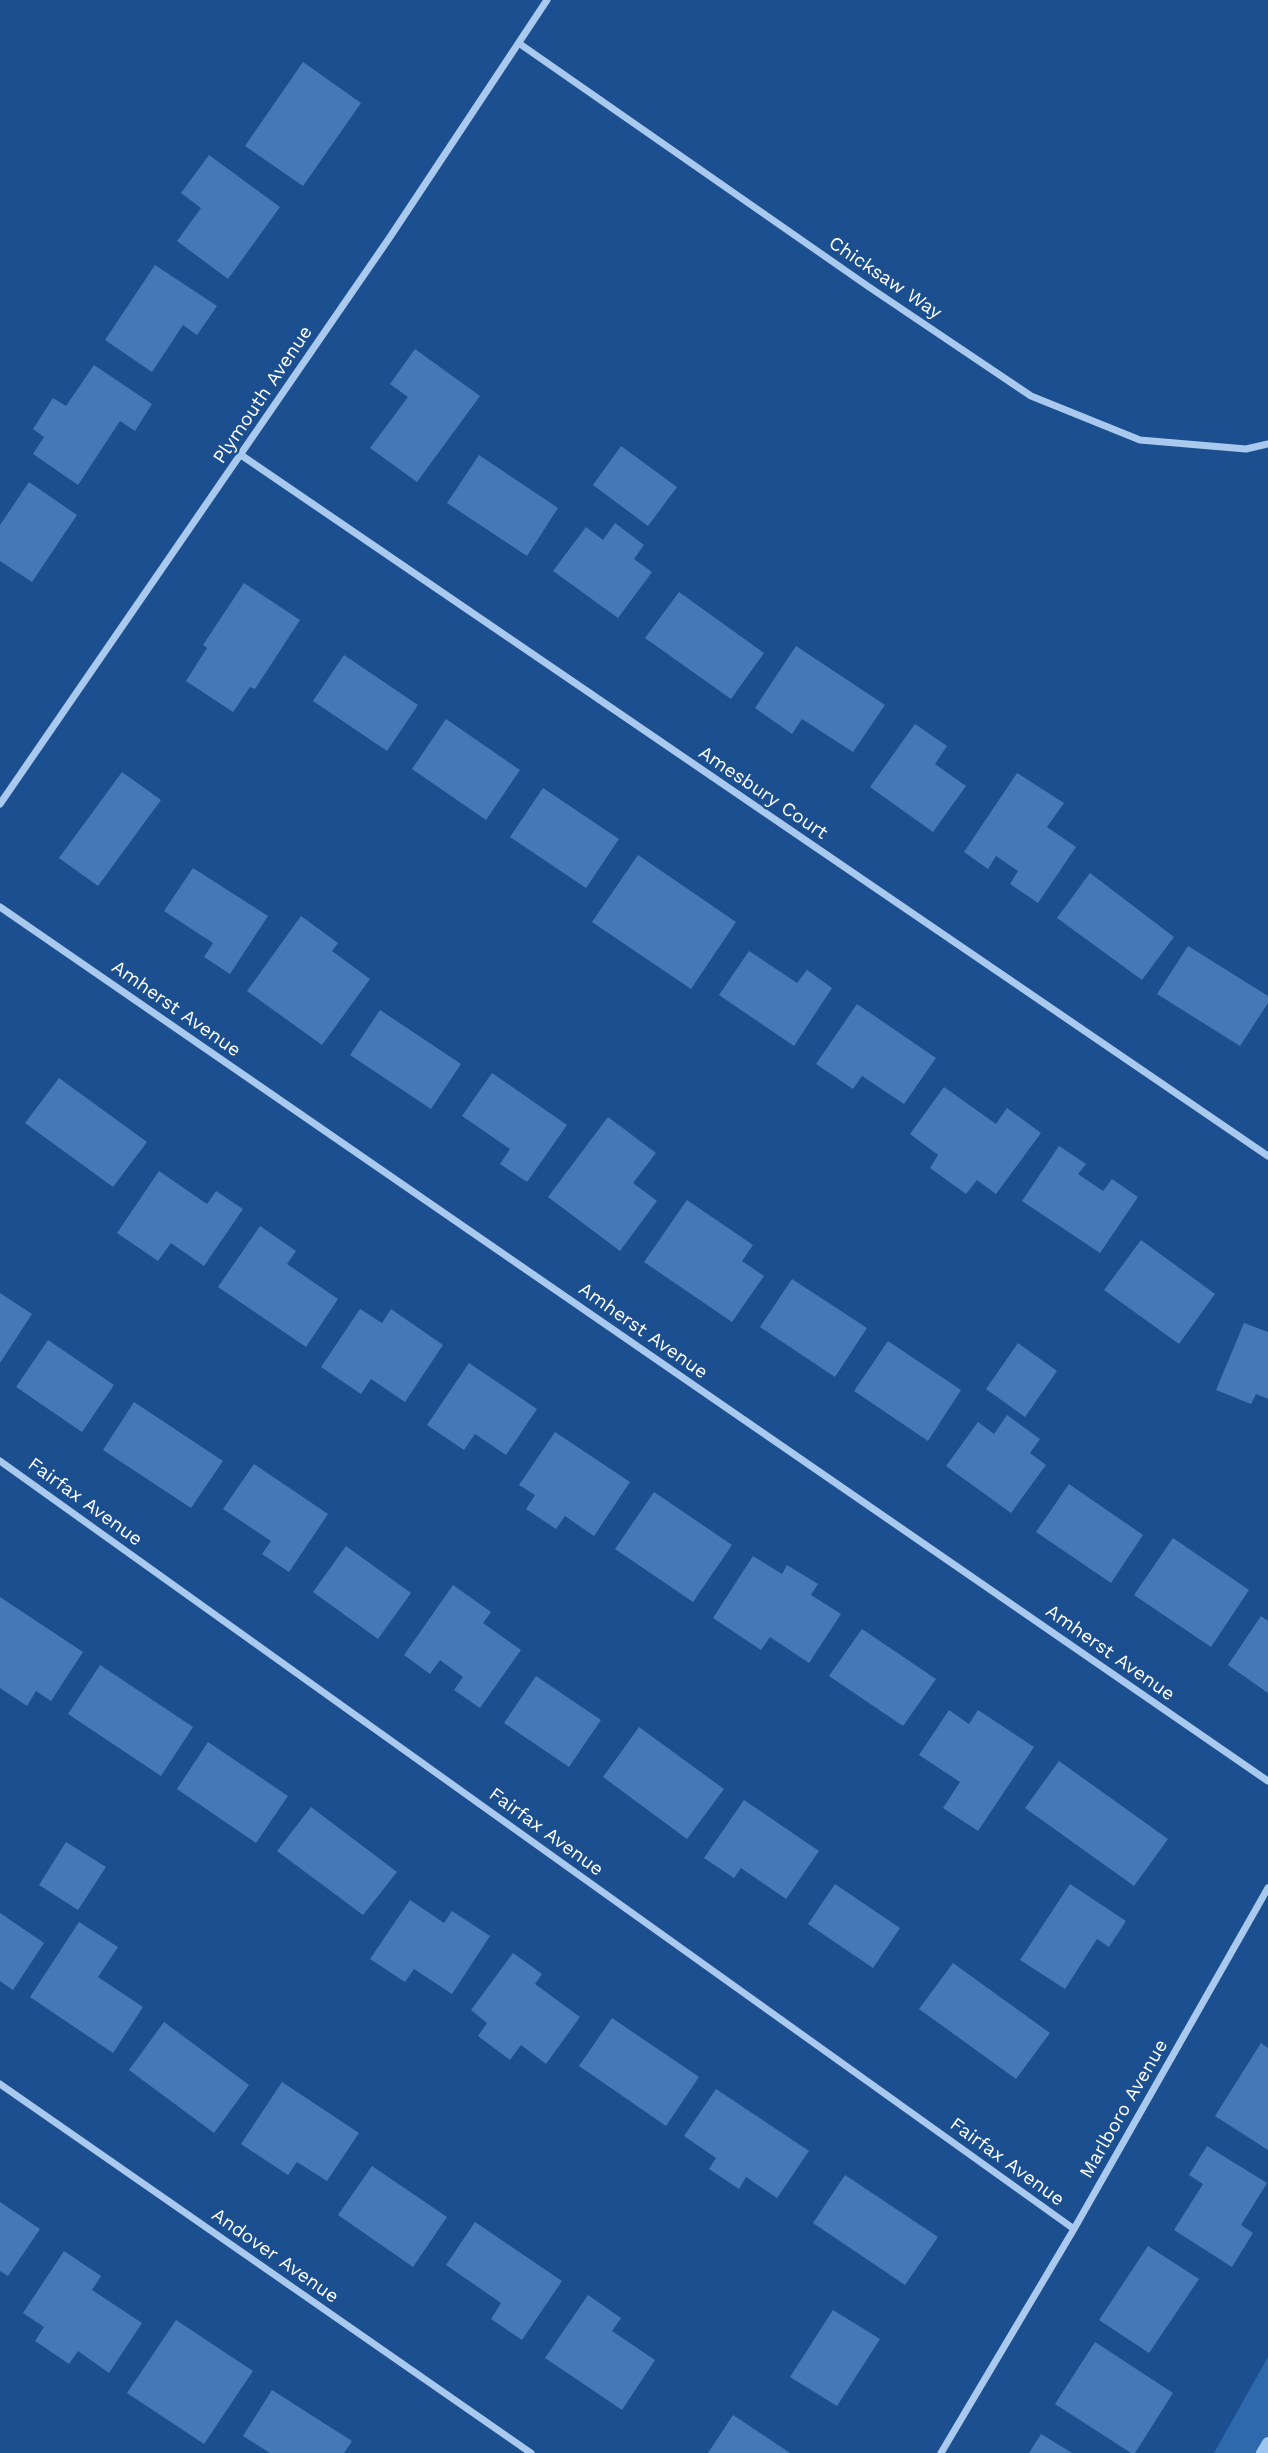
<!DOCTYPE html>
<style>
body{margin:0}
canvas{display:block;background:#1b4f8f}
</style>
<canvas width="1268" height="2453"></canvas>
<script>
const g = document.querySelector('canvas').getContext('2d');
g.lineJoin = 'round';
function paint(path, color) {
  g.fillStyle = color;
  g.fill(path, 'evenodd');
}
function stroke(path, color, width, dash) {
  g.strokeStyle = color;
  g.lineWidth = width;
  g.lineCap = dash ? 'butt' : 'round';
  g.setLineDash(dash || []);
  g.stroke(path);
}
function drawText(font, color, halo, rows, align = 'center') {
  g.font = font + ' "Work Sans",sans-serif';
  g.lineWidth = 5;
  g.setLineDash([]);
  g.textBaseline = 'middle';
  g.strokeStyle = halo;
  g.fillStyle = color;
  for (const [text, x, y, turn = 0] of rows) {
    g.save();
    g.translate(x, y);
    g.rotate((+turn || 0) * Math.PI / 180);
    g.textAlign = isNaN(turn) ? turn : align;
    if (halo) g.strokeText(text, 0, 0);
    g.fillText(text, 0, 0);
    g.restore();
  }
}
paint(new Path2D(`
 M1268,2357V2453H1214Z`), '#2e69ad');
stroke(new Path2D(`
 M1262,2453L1268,2443`), '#9cc4f0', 12);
paint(new Path2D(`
 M303,62L361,103L303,186L245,146Z
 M209,155L280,207L228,279L177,241L201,208L181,193Z
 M155,265L217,306L197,335L183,325L152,372L105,340Z
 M415,349L480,396L417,482L370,448L408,397L390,384Z
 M94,365L152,404L135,431L120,421L78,485L33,454L44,437L33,429L53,398L66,406Z
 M621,446L677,487L648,526L593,485Z
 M479,455L558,508L527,556L447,503Z
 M29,482L77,515L32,582L0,561V525Z
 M615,523L644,545L634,559L652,572L618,618L553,571L586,527L603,540Z
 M244,583L300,620L255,689L250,687L233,712L186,681L207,648L203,645Z
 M679,592L764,653L731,699L645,638Z
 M796,646L885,705L853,752L802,719L792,734L755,708Z
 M344,655L418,705L387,751L313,701Z
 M446,719L520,770L486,820L412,769Z
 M915,724L947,746L935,764L966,786L933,832L870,787Z
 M122,772L161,800L98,886L59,858Z
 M1017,773L1064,803L1047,827L1076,847L1038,903L1010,884L1018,871L996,856L988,869L964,852Z
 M543,788L619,839L586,888L510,837Z
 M638,855L736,922L691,989L592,922Z
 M193,868L268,916L230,974L204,957L213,943L164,911Z
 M1090,873L1174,937L1142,980L1057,918Z
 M301,916L338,943L332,951L370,979L322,1045L247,991Z
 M1188,946L1268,996V1003L1240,1046L1157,994Z
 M749,951L797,983L807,970L832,988L794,1046L719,995Z
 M857,1004L936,1058L904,1104L862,1076L853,1089L816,1064Z
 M380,1010L461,1064L431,1109L350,1055Z
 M492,1073L567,1125L527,1182L500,1164L510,1149L462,1116Z
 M59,1078L147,1142L113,1187L25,1123Z
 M944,1087L996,1124L1007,1108L1041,1133L996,1194L977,1180L966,1194L930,1168L938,1155L910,1134Z
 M608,1117L656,1153L633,1183L657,1201L620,1251L548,1197Z
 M1059,1146L1086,1164L1078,1174L1103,1191L1112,1179L1138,1197L1100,1253L1022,1201Z
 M159,1171L207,1204L216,1191L243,1209L204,1266L171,1243L158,1261L117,1233Z
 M687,1200L753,1245L742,1261L764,1276L732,1322L644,1262Z
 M260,1226L296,1251L287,1264L338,1299L306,1347L218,1287Z
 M1141,1240L1215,1294L1179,1344L1104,1290Z
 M792,1279L867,1328L835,1377L760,1327Z
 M0,1293L32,1314L0,1363Z
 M360,1309L382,1323L391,1309L443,1345L405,1402L371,1379L361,1394L321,1367Z
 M1244,1323L1268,1332V1399L1256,1394L1251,1404L1216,1390Z
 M48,1340L114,1385L82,1432L16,1387Z
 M888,1341L961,1390L928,1441L854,1391Z
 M1018,1343L1057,1371L1025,1417L986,1389Z
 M469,1363L537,1409L506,1455L475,1434L464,1450L427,1425Z
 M134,1402L223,1461L191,1508L103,1450Z
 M1007,1415L1040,1439L1030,1453L1046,1465L1011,1513L946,1466L978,1422L994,1434Z
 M555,1432L630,1482L594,1536L565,1516L556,1529L526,1509L535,1495L519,1485Z
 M254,1464L328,1514L289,1572L262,1554L271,1541L223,1509Z
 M1069,1484L1143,1535L1111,1583L1036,1532Z
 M654,1492L732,1545L693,1602L615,1549Z
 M1173,1538L1249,1590L1211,1647L1134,1595Z
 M346,1546L411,1593L378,1639L313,1592Z
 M753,1556L782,1574L787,1565L818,1584L811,1595L841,1614L809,1663L770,1637L761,1650L713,1618Z
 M453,1585L491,1612L483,1623L521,1650L480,1708L454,1690L463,1677L440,1660L430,1674L404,1655Z
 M0,1597L83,1652L51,1701L36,1691L27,1706L0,1688Z
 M1261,1616L1268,1621V1693L1228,1665Z
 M862,1629L936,1679L903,1726L829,1676Z
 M100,1665L193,1727L161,1776L68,1714Z
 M536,1676L601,1720L569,1767L504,1723Z
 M949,1710L969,1724L978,1710L1034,1747L978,1831L943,1808L960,1782L919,1755Z
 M639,1727L724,1789L687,1839L603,1777Z
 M208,1742L288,1796L256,1843L177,1789Z
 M1059,1761L1168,1839L1134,1886L1025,1808Z
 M744,1800L819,1851L786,1899L741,1868L734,1878L704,1858Z
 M311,1807L397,1872L363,1915L277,1851Z
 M66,1842L106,1867L78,1910L39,1885Z
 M835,1884L900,1928L873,1968L808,1924Z
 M1070,1884L1126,1921L1109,1947L1097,1939L1065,1989L1020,1960Z
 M410,1900L444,1923L452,1911L490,1936L452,1994L414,1969L405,1982L370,1959Z
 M0,1913L44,1943L13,1990L0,1981Z
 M79,1922L118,1947L98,1977L143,2007L113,2053L30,1997Z
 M513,1953L542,1974L535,1984L580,2017L546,2064L521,2045L510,2060L478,2036L487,2023L471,2010Z
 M953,1963L1050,2033L1016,2079L919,2009Z
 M612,2018L699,2077L666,2126L579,2066Z
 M164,2022L249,2085L214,2133L129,2070Z
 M1261,2043L1268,2048V2150L1215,2116Z
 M282,2082L359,2133L327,2181L297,2162L288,2175L241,2144Z
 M716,2089L809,2151L777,2198L746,2177L739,2189L709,2169L716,2158L684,2136Z
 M1207,2146L1267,2183L1241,2225L1253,2233L1232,2267L1174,2230L1203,2184L1189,2175Z
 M372,2166L447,2217L413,2267L338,2215Z
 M845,2175L938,2237L905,2285L813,2223Z
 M0,2202L40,2229L8,2276L0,2271Z
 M475,2222L562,2281L522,2340L491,2319L501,2303L446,2265Z
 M1148,2246L1199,2279L1149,2353L1099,2320Z
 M64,2251L101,2276L92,2290L142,2323L109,2373L78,2351L69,2364L35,2341L44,2327L23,2313Z
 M588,2295L621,2318L612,2331L655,2360L622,2410L545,2358Z
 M833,2310L880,2339L837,2406L790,2377Z
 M176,2320L253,2371L204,2444L127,2393Z
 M1095,2342L1173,2393L1135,2453H1131L1055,2404Z
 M272,2390L352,2441L344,2453H270L243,2436Z
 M733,2415L790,2453H708Z
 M1041,2434L1072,2453H1029Z`), '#4478b7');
stroke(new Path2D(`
 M520,44L869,287L1031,396L1140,440L1246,449L1268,444
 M241,455L1268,1156
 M0,804L390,237L547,0
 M0,907L1268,1781
 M0,1461L1074,2229
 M0,2084L531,2453
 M941,2453L1074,2229L1268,1888`), '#a9c9ee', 7);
drawText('19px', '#fff', '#1b4f8f', [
 ["Chicksaw Way",885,278,34],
 ["Plymouth Avenue",263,395,-56],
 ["Amesbury Court",763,793,34],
 ["Amherst Avenue",176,1009,35],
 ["Amherst Avenue",643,1331,35],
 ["Fairfax Avenue",85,1502,36],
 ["Amherst Avenue",1110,1653,35],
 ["Fairfax Avenue",546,1832,36],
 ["Marlboro Avenue",1124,2109,-60],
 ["Fairfax Avenue",1007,2162,36],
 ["Andover Avenue",275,2256,35]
]);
</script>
